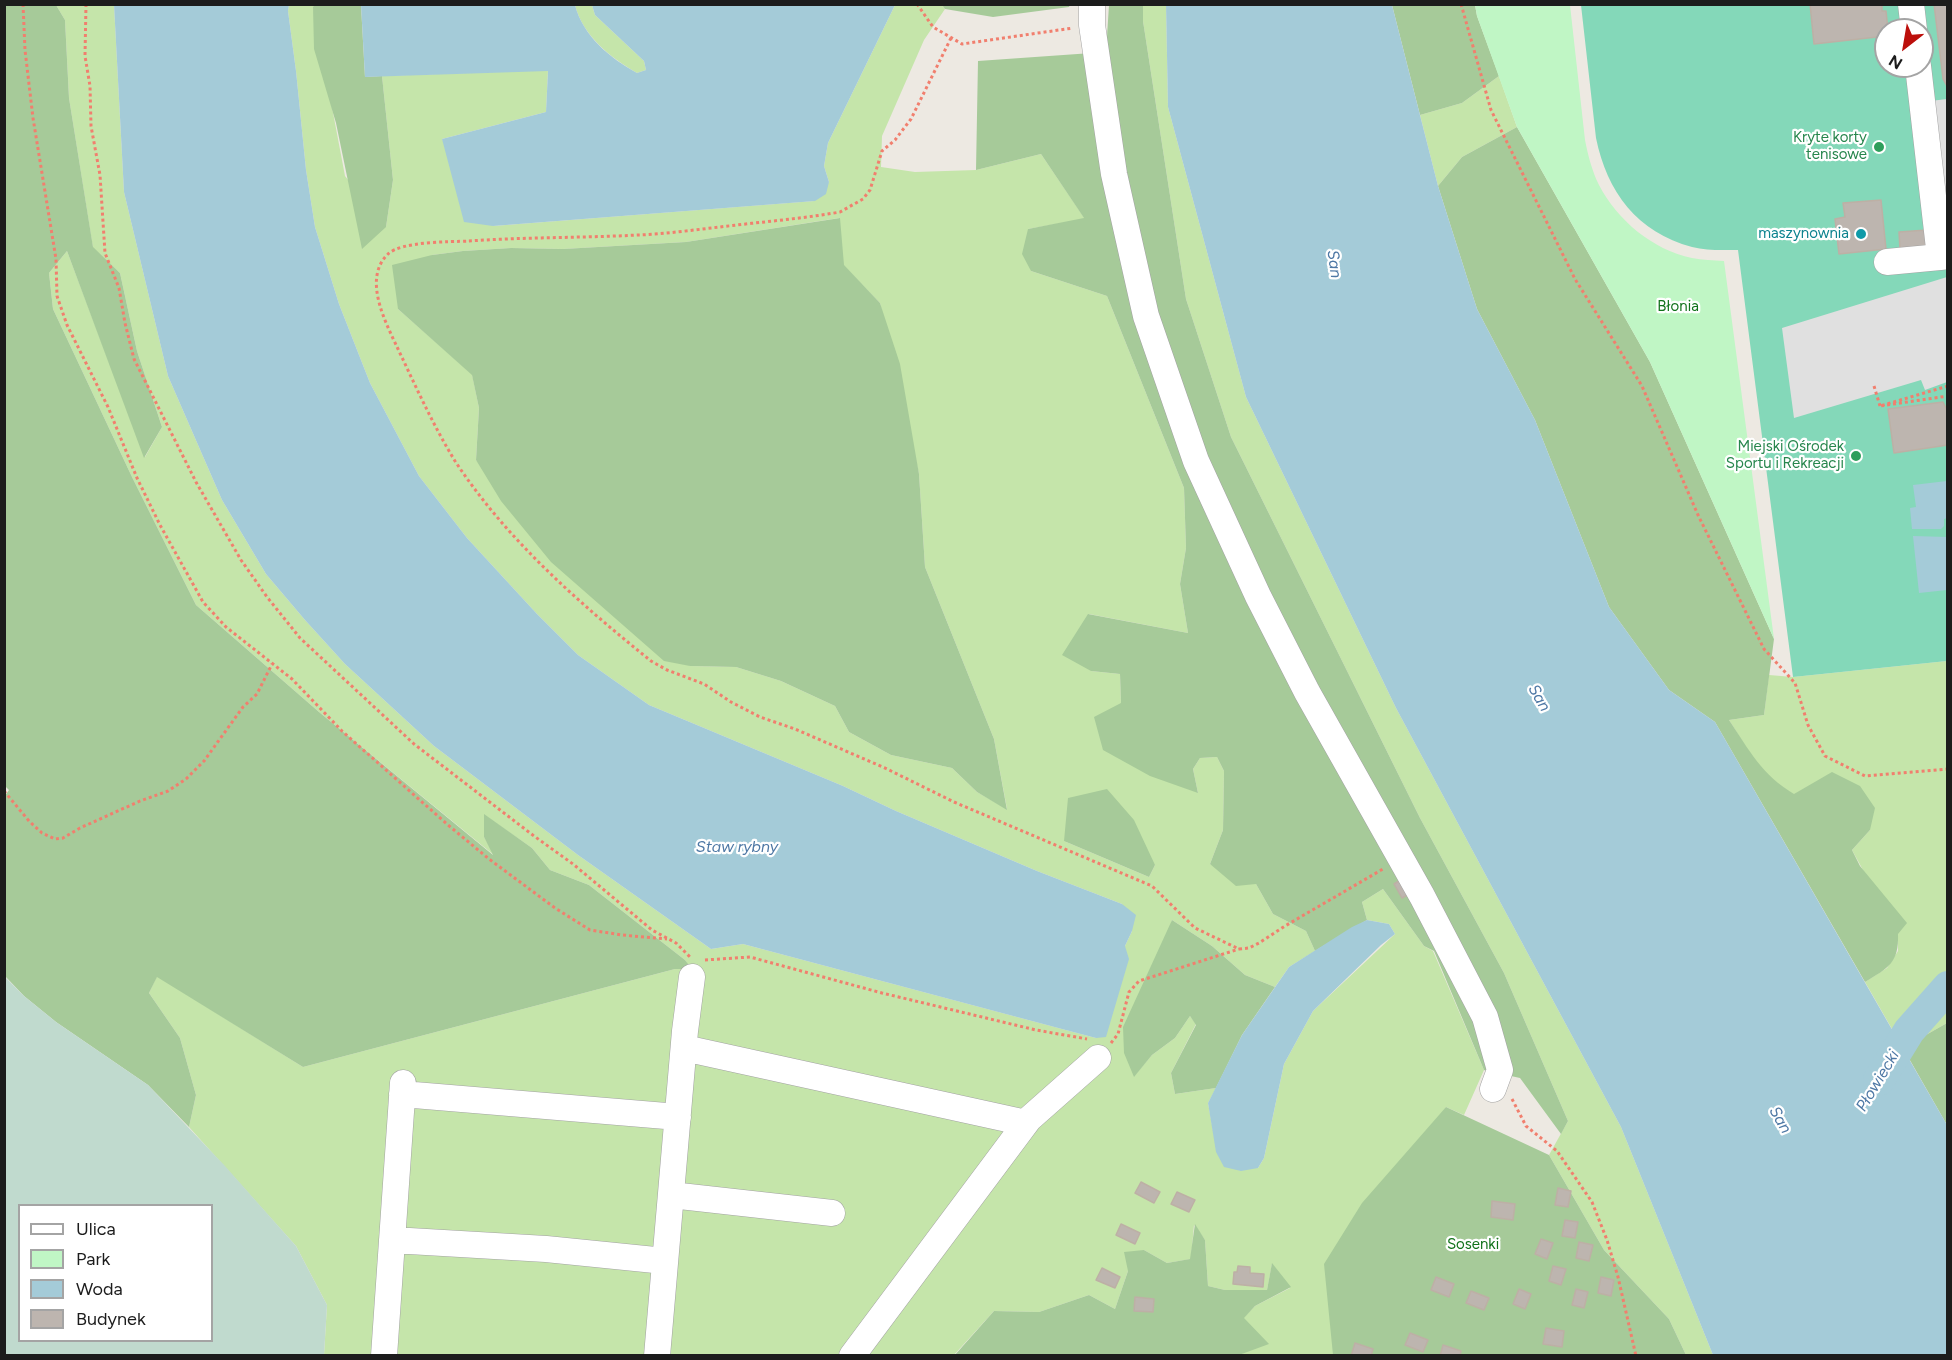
<!DOCTYPE html>
<meta charset="utf-8">
<style>
body{margin:0}
#map{position:relative;width:1952px;height:1360px;overflow:hidden;background:#ede9e2;font-family:Figtree,sans-serif}
canvas{display:block}
.frame{position:absolute;inset:0;border:6px solid #1c1c1c;pointer-events:none}
.legend{position:absolute;left:18px;top:1204px;width:195px;height:138px;box-sizing:border-box;background:#fff;border:2px solid #a4a4a4;margin:0;padding:8px 10px;list-style:none;font-size:18px;color:#1c1c1c}
.legend li{display:flex;align-items:center;gap:12px;height:30px}
.legend b{width:30px;border:2px solid #a4a4a4}
.north{position:absolute;left:1874px;top:18px;width:60px;height:60px;box-sizing:border-box;background:#fff;border:2px solid #a4a4a4;border-radius:50%;rotate:211deg;font-size:16px;font-weight:700;line-height:24px;text-align:center;color:#1c1c1c}
.north::after{content:'';display:block;margin:auto;width:21px;height:27px;background:#bc0f0b;clip-path:polygon(50% 0,100% 100%,50% 72%,0 100%)}
</style>
<div id="map">
<canvas width="1952" height="1360"></canvas>
<div class="frame"></div>
<ul class="legend">
<li><b style="height:8px;background:#fff"></b>Ulica</li>
<li><b style="height:16px;background:#c0f6c5"></b>Park</li>
<li><b style="height:16px;background:#a4cbd8"></b>Woda</li>
<li><b style="height:16px;background:#bdb5af"></b>Budynek</li>
</ul>
<div class="north">N</div>
</div>
<script>
const g = document.querySelector('canvas').getContext('2d');
g.lineJoin = 'round';
function paint(path, color) {
  g.fillStyle = color;
  g.fill(path, 'evenodd');
}
function stroke(path, color, width, dash) {
  g.strokeStyle = color;
  g.lineWidth = width;
  g.lineCap = dash ? 'butt' : 'round';
  g.setLineDash(dash || []);
  g.stroke(path);
}
function drawText(font, color, halo, rows, align = 'center') {
  g.font = font + ' Figtree,sans-serif';
  g.lineWidth = 4.5;
  g.setLineDash([]);
  g.textBaseline = 'middle';
  g.strokeStyle = halo;
  g.fillStyle = color;
  for (const [text, x, y, turn = 0] of rows) {
    g.save();
    g.translate(x, y);
    g.rotate((+turn || 0) * Math.PI / 180);
    g.textAlign = isNaN(turn) ? turn : align;
    if (halo) g.strokeText(text, 0, 0);
    g.fillText(text, 0, 0);
    g.restore();
  }
}
paint(new Path2D(`
 M56,5H114L124,192L168,376L222,500L266,574L305,620L345,664L434,746L578,855L711,949L743,944L1096,1038L1125,946L1132,931L1122,904L1037,871L896,811L843,786L649,705L578,655L537,614L467,538L419,476L370,383L339,304L315,227L306,170L296,71L288,11L289,5H315L313,7L345,176L386,227L393,180L382,76L548,70L546,112L442,139L493,226L814,201L829,182L824,166L828,143L895,5H942L945,9L924,40L882,136L881,167L915,172L976,170L1041,154L1085,219L1028,229L1031,271L1107,296L1184,488L1186,548L1180,584L1188,633L1089,614L1091,671L1120,674L1121,703L1198,793L1193,769L1200,758L1217,757L1224,771L1223,830L1210,864L1256,884L1273,914L1306,931L1315,951L1289,967L1275,987L1245,975L1212,946L1172,920L1134,1076L1152,1055L1175,1038L1190,1016L1196,1024L1171,1073L1175,1094L1216,1088L1208,1103L1217,1152L1225,1167L1258,1168L1264,1158L1284,1064L1313,1011L1395,934L1389,924L1367,920L1362,902L1383,889L1424,946L1433,951L1484,1070L1464,1115L1446,1107L1333,1355H1239L1243,1353V1318L1255,1306L1290,1288L1272,1264L1267,1290H1225L1208,1286L1205,1240L1194,1225L1191,1259L1167,1263L1144,1250L1128,1271L1115,1309L1089,1295L1039,1312L994,1311L954,1355H324L327,1305L296,1246L189,1127L196,1095L180,1038L149,993L157,976L303,1067L675,969H691L685,960L589,885L550,870L532,848L484,815V837L495,856L319,712L196,605L132,477L53,309L49,273L67,251L145,457L162,427L137,351L120,273L93,248L69,98L65,20ZM839,218L843,265L880,303L919,474L925,567L994,739L1007,809L977,792L952,768L891,755L849,732L835,706L781,681L736,667L690,666L476,460L479,408L472,374L398,309L432,255L463,251L511,248L563,249L686,242ZM1064,841L1155,865L1149,877Z
 M575,5H592L595,15L644,61L646,70L637,73C610,57 583,36 575,5Z
 M1143,5H1166L1168,107L1246,397L1396,708L1621,1127L1713,1355H1686L1669,1319L1604,1250L1549,1155L1568,1121L1504,973L1420,818L1231,437L1186,299L1143,21Z
 M1499,76L1517,127L1462,157L1438,186L1420,115L1462,103Z
 M1947,661V977L1896,1036L1865,982L1887,968L1898,951V934L1852,850L1870,830C1833,812 1787,799 1760,767C1748,753 1739,735 1729,720L1764,715L1769,675L1793,677Z
 M1947,993V1023L1903,1048L1919,1025Z`), '#c5e5aa');
paint(new Path2D(`
 M315,4L361,5L365,77L382,76L393,180L386,227L362,249L336,123L314,49L313,7Z
 M5,5H56L65,20L69,98L93,247L120,273L137,351L162,427L144,458L67,251L49,273L53,309L132,477L196,605L319,712L493,855L484,837V814L532,848L550,870L589,885L685,960L692,969H675L303,1067L157,977L149,993L180,1038L196,1095L189,1127L148,1085L56,1022L24,996L5,976L4,797L9,790L4,785Z
 M942,5L1070,4V5L1069,7L993,17L945,9Z
 M1109,5H1143V21L1186,299L1231,437L1420,818L1504,973L1568,1121L1561,1134L1520,1078L1484,1070L1434,951L1424,946L1383,889L1362,902L1367,920L1315,951L1306,931L1273,914L1256,884L1236,886L1210,864L1223,830L1224,771L1217,757L1200,758L1193,769L1198,793L1150,776L1103,750L1094,717L1121,703L1120,674L1091,671L1062,655L1088,614L1188,633L1180,584L1186,548L1184,488L1107,296L1031,271L1022,254L1028,229L1084,218L1041,154L976,170L978,61L1106,52Z
 M1392,5H1475L1477,16L1499,76L1462,103L1420,115Z
 M1517,127L1650,362L1774,639L1764,715L1729,720C1749,750 1762,775 1794,794L1832,772L1860,786L1875,808L1870,830L1852,850L1860,866L1907,923L1898,934C1899,963 1888,968 1865,982L1715,722L1669,690L1609,607L1535,420L1477,309L1438,186L1462,157Z
 M840,218L844,265L880,303L900,364L919,474L925,567L994,739L1007,810L977,792L952,768L891,755L849,732L835,706L781,681L736,667L690,666L664,661L551,562L501,501L476,460L479,408L472,375L398,309L392,265L432,255L463,251L511,248L563,249L686,242Z
 M1107,789L1134,820L1155,865L1149,877L1064,841L1068,798Z
 M1172,920L1212,946L1245,975L1275,987L1242,1035L1216,1088L1175,1094L1171,1073L1196,1025L1190,1016L1175,1038L1152,1055L1134,1077L1124,1053L1123,1027Z
 M1947,1023V1125L1903,1048Z
 M1446,1107L1549,1155L1604,1250L1669,1319L1686,1355H1333L1324,1264L1362,1203Z
 M1195,1224L1205,1240L1208,1286L1225,1290H1267L1272,1263L1291,1287L1255,1306L1244,1318L1269,1344L1239,1355L954,1356L994,1311L1039,1312L1089,1295L1115,1309L1128,1271L1124,1252L1144,1250L1167,1263L1190,1259Z`), '#a6ca99');
paint(new Path2D(`
 M4,976L24,996L56,1022L148,1085L225,1166L296,1246L327,1305L324,1355H5ZM20,1206H212V1340H20Z`), '#c0dace');
paint(new Path2D(`
 M1475,5H1570L1585,140C1588,155 1592,171 1599,185C1617,220 1653,250 1692,258C1702,260 1714,260 1724,261L1774,639L1650,362L1517,127L1477,16Z`), '#c0f6c5');
paint(new Path2D(`
 M1581,5H1947V661L1793,677L1738,250C1723,250 1707,251 1692,247C1637,232 1607,192 1596,138ZM1886,30H1922V66H1886Z`), '#84d8b9');
paint(new Path2D(`
 M1947,99V256L1922,102Z
 M1947,277V382L1925,390L1921,380L1794,418L1782,328Z`), '#e0e0e0');
paint(new Path2D(`
 M114,5H289L288,11L296,71L306,170L315,227L339,304L370,383L419,476L467,538L537,614L578,655L649,705L843,786L896,811L1037,871L1122,904L1136,915L1132,931L1125,946L1129,959L1106,1037L1096,1038L1077,1033L743,944L711,949L578,855L434,746L345,664L305,620L266,574L222,500L168,376L124,192Z
 M361,5H575C583,36 610,58 637,73L646,70L644,61L595,15L592,5H895L828,143L824,166L829,182L826,194L815,201L493,226L464,222L442,139L546,112L548,71L365,77Z
 M1166,5H1392L1438,186L1477,309L1535,420L1609,607L1669,690L1715,722L1947,1125V1355H1713L1621,1127L1396,708L1246,397L1168,107Z
 M1947,481V518L1944,519V526L1941,529H1912L1910,508L1916,507L1913,485Z
 M1913,536L1947,537V590L1919,593Z
 M1367,920L1389,924L1395,934L1381,945L1313,1011L1284,1064L1264,1158L1258,1168L1241,1171L1224,1167L1216,1152L1208,1103L1242,1035L1289,967L1352,927Z`), '#a4cbd8');
stroke(new Path2D(`
 M1879,1080L1909,1031L1948,987`), '#a4cbd8', 32);
const building = new Path2D(`
 M1810,4H1882V11H1886L1888,30H1886V36L1814,44Z
 M1934,4H1948V88L1943,79Z
 M1881,200L1886,249L1839,254L1835,219L1845,217L1843,203Z
 M1927,230L1928,247L1900,249L1899,232Z
 M1943,402L1948,412V445L1894,453L1888,409Z
 M1405,877L1413,892L1402,898L1394,884Z
 M1141,1182L1160,1192L1154,1203L1135,1193Z
 M1558,1188L1571,1191L1568,1207L1555,1205Z
 M1177,1192L1195,1200L1189,1212L1171,1204Z
 M1492,1201L1515,1204L1513,1220L1491,1217Z
 M1565,1220L1578,1222L1575,1238L1562,1236Z
 M1121,1224L1140,1233L1135,1244L1116,1235Z
 M1541,1239L1553,1243L1547,1259L1535,1254Z
 M1579,1242L1593,1245L1589,1261L1576,1258Z
 M1238,1266L1250,1267V1273L1264,1274L1263,1287L1233,1284L1234,1272H1237Z
 M1553,1266L1566,1269L1561,1285L1549,1281Z
 M1102,1268L1120,1277L1115,1288L1096,1280Z
 M1436,1277L1454,1284L1449,1297L1431,1290Z
 M1601,1277L1614,1280L1611,1296L1598,1293Z
 M1519,1289L1531,1294L1525,1309L1513,1304Z
 M1576,1289L1588,1292L1584,1308L1572,1305Z
 M1471,1291L1489,1298L1484,1310L1466,1303Z
 M1135,1297L1154,1299L1153,1312L1134,1311Z
 M1546,1328L1564,1331L1562,1347L1543,1344Z
 M1410,1333L1428,1340L1423,1352L1405,1345Z
 M1355,1343L1373,1349L1371,1356H1351Z
 M1443,1345L1461,1351L1460,1356H1440Z`);
paint(building, '#bdb5af');
stroke(building, '#bdb0a5', 1.5);
const minor = new Path2D(`
 M1092,4V25L1114,174L1146,316L1196,461L1258,596L1307,692L1422,896L1485,1017L1500,1070L1493,1089
 M1911,4L1914,30
 M1918,66L1940,257L1948,256
 M1887,262L1940,257
 M684,1048L1026,1123
 M402,1094L678,1117
 M671,1195L832,1213
 M392,1240L546,1249L665,1261
 M384,1356L403,1083
 M657,1356L685,1031L692,977
 M852,1356L1029,1119L1098,1058`);
stroke(minor, '#a3a3a3', 27);
stroke(new Path2D(`
 M23,4L25,50L33,118L56,259L57,296L67,325L108,407L137,478L160,525L203,602L226,627L292,679L342,731L448,825L489,859L555,908L590,930L622,935L667,939
 M86,4L85,56L90,86L91,126L100,175L105,253L119,288L125,323L134,359L196,482L241,560L267,597L300,638L414,744L534,836L573,864L652,930L676,943L690,957
 M917,4L933,27L962,44L1073,28
 M1461,4L1491,110L1575,279L1642,386L1698,515L1764,649L1795,683L1808,725L1825,756L1865,776L1948,769
 M951,38L911,119L895,140L882,151L870,190L863,199L840,212C800,219 760,222 720,227C693,230 665,234 638,235C582,238 525,237 469,241C450,242 402,241 388,254C362,279 386,323 398,349C416,387 433,425 455,461C506,539 579,603 651,661L667,670L704,684L731,702L760,717L795,729L885,768L954,802L1152,886L1195,928L1239,949L1249,948L1259,943L1285,926L1383,869
 M1874,386L1880,406
 M1948,386L1880,406L1948,396
 M4,791L29,821L42,833L55,839L63,838L80,828L140,801L168,791L186,779L204,761L243,707L257,694L272,664
 M705,960L750,957L882,993L1036,1030L1087,1039
 M1111,1043L1118,1034L1129,992L1139,981L1239,949
 M1512,1099L1526,1126L1557,1151L1592,1202L1607,1240L1618,1277L1636,1356`), '#f17f6e', 3, [3, 3]);
stroke(minor, '#fff', 26);
for (const [x, y, r, color] of [
 [1879,147,6,"#2e9e5b"],
 [1861,234,6,"#0f9aa8"],
 [1856,456,6,"#2e9e5b"]
]) {
  const dot = new Path2D();
  dot.arc(x, y, r, 0, 2 * Math.PI);
  g.fillStyle = color;
  g.fill(dot);
  stroke(dot, '#fff', 2);
}
drawText('15px', '#27864d', '#fff', [
 ["Kryte korty",1867,138],
 ["tenisowe",1867,155],
 ["Miejski Ośrodek",1844,447],
 ["Sportu i Rekreacji",1844,464]
], 'right');
drawText('15px', '#0d838f', '#fff', [
 ["maszynownia",1849,234]
], 'right');
drawText('15px', '#11721b', '#fff', [
 ["Błonia",1678,307],
 ["Sosenki",1473,1245]
]);
drawText('italic 16px', '#4e78a5', '#fff', [
 ["San",1334,264,82],
 ["San",1539,698,60],
 ["Staw rybny",737,847],
 ["Płowiecki",1878,1081,-59],
 ["San",1780,1120,60]
]);
</script>
